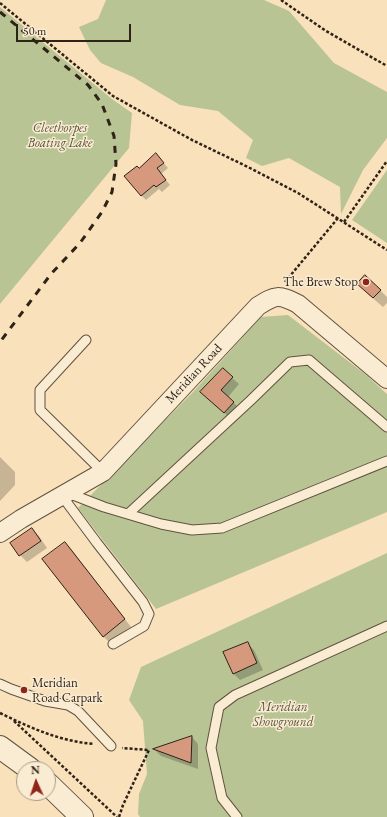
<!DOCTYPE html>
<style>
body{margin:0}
#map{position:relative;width:387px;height:817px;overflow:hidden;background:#f8e1bb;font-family:"EB Garamond",serif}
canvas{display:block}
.north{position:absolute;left:16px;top:761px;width:40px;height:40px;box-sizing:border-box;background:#faecd3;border:1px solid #a99b88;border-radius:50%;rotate:357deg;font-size:11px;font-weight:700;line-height:16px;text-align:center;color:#2f2217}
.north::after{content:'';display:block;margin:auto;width:14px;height:18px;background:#8f2418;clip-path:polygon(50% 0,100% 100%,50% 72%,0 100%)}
.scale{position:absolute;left:16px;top:24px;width:115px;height:18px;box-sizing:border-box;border:2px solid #2f2217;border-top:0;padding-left:5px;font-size:12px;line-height:14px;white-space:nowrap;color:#2f2217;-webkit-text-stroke:3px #faecd3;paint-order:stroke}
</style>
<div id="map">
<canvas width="387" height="817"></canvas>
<div class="north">N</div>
<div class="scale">50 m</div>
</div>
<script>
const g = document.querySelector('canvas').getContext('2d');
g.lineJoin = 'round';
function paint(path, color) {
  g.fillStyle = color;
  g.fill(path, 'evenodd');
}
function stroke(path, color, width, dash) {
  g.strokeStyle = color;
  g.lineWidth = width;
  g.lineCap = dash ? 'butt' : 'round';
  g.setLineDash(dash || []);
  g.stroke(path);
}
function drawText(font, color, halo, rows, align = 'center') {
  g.font = font + ' "EB Garamond",serif';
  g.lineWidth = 3;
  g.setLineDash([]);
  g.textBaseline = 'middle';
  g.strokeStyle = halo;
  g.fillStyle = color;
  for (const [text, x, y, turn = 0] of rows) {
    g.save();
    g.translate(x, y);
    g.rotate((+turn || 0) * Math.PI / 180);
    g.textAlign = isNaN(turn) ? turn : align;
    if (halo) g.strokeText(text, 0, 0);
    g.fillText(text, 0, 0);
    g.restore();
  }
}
paint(new Path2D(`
 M106,0H264L289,11L334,63L387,92V138L363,170L341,214L340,187L289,158L262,166L246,158L253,140L218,111L180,105L133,77L101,63L90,50L79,27L98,19Z
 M0,7L112,99L132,113L129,148L0,304Z
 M387,170V243L352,220Z
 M288,315L365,374L387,394V512L156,609L78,508L193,392L261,317Z
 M387,553V817H140L138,814L139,794L147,774L143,721L129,700L141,667Z`), '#b8c494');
paint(new Path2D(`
 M161,160L168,168L161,174L170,185L162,192L159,189L146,200L141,195L139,169Z
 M380,290L387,297V303L383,307L368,294Z
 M232,378L239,384L228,397L240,409L231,419L209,399Z
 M0,457L15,472V485L0,501Z
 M32,529L39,536L47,548L27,562L20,555Z
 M65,543L72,550L131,627L110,643L103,636Z
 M247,643L254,650L263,670L240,680L233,673Z
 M192,737L198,744V769L161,756L155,750Z`), '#0003');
const building = new Path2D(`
 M156,153L164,163L157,168L166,180L156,187L154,185L141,196L124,176L137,166L139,168Z
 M365,275L381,290L373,298L357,284Z
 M223,368L233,377L221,390L234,402L224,413L200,392Z
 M32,528L41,541L19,556L10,543Z
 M65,542L125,619L103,637L42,559Z
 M248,642L257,663L233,674L223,652Z
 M192,736L191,763L153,749Z`);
paint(building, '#d7997d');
stroke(building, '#2f2217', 1);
const service = new Path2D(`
 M86,340L40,390V410L103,472
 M68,493L104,507L161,524L192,530L222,528L387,461
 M62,496L97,543L143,602L149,614L144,626L113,644
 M128,514L251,400L290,362L309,360L387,427
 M0,684L11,689L45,701L68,705L78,711L111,746
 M237,817L222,798L211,748L219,707L235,695L387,626`);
const minor = new Path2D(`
 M0,533L21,519L103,472L258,306C276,295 278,294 298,304L387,379`);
const tertiary = new Path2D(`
 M0,747L30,769
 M48,784L82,817`);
stroke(service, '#615240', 11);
stroke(minor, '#615240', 20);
stroke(tertiary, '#615240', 24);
stroke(new Path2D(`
 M281,0L326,31L387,66
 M0,3L113,96L192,140L248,167L298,193L387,250
 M344,222L387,161
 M285,282L338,218
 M0,713C31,728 59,741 94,744
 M14,721L117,817
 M119,817L123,805L149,750L122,748`), '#2f2217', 2.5, [3, 2]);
stroke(service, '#faecd3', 9);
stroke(minor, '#faecd3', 18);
stroke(tertiary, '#faecd3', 22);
stroke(new Path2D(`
 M0,12L88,85L102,104L114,136L116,164L112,192L102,212L80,243L51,274L0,342`), '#2f2217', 3, [7, 7]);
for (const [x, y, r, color] of [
 [366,282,4,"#8f2418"],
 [24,690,4,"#8f2418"]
]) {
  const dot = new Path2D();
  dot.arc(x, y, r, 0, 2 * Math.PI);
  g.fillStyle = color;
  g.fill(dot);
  stroke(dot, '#faecd3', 1.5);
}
drawText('italic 13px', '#58533c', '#faecd3', [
 ["Cleethorpes",60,128],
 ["Boating Lake",60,143],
 ["Meridian",283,707],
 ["Showground",283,722]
]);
drawText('13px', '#2f2217', '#faecd3', [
 ["The Brew Stop",358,282],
 ["Meridian",32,683,"left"],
 ["Road Carpark",32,698,"left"]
], 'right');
drawText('13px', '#2f2217', '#faecd3', [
 ["Meridian Road",194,374,-47]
]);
</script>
